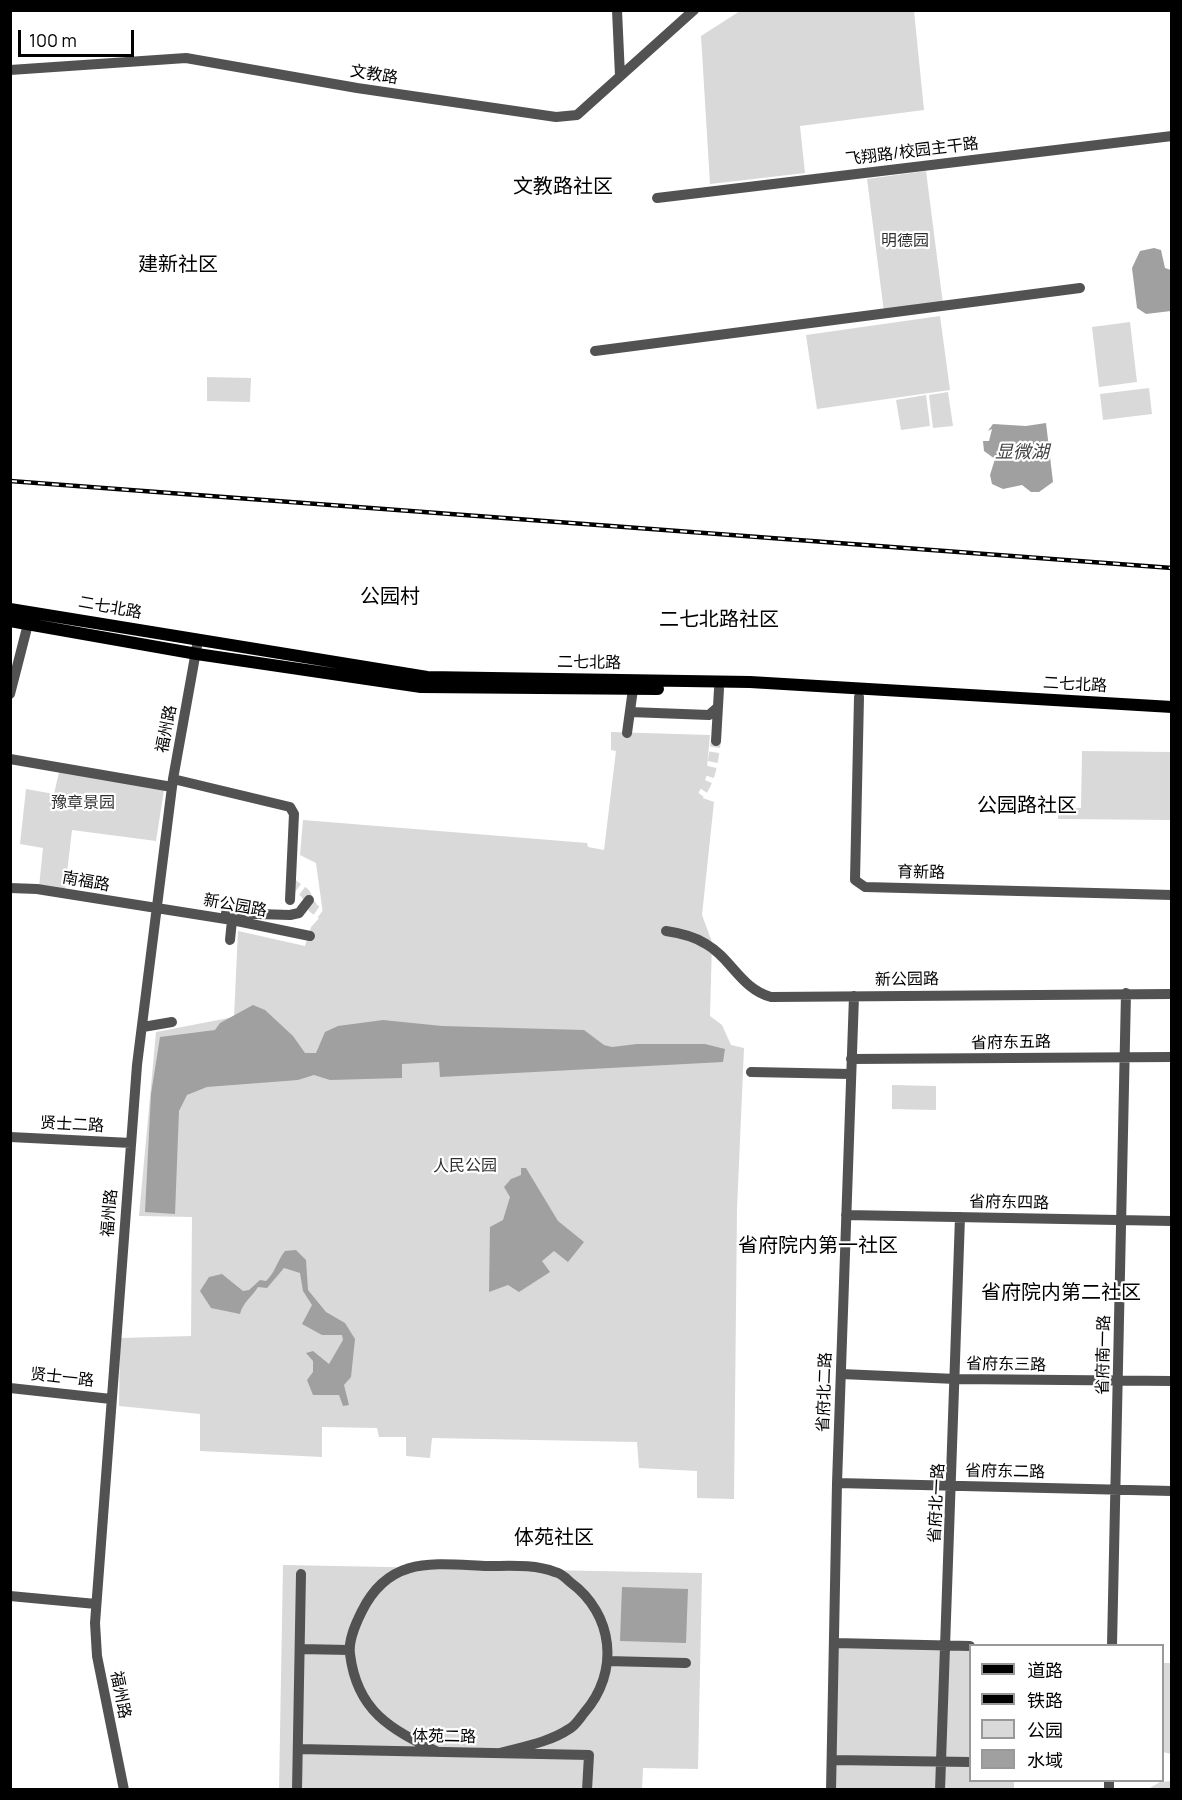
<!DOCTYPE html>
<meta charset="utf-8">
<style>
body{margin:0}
#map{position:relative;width:1182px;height:1800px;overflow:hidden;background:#fff;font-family:Manrope,"Noto Sans SC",sans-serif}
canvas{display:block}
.frame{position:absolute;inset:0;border:12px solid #000;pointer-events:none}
.legend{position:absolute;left:969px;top:1644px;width:195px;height:138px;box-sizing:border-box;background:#fff;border:2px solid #999;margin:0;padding:8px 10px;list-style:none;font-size:18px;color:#000}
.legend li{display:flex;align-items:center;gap:12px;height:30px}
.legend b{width:30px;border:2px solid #999}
.scale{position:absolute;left:18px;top:30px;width:116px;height:27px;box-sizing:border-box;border:3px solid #000;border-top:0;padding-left:8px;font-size:18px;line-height:21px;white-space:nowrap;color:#000;-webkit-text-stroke:4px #fff;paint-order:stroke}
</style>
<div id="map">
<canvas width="1182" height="1800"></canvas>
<div class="frame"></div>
<ul class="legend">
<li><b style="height:8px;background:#000"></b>道路</li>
<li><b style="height:8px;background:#000"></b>铁路</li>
<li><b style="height:16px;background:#d9d9d9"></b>公园</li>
<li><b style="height:16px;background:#a0a0a0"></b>水域</li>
</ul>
<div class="scale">100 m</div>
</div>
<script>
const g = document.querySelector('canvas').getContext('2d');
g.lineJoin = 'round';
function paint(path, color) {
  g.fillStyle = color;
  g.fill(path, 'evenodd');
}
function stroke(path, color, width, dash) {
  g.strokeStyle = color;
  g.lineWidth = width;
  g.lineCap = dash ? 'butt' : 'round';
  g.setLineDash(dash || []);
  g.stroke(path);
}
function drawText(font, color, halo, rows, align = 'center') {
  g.font = font + ' Manrope,"Noto Sans SC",sans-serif';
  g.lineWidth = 4.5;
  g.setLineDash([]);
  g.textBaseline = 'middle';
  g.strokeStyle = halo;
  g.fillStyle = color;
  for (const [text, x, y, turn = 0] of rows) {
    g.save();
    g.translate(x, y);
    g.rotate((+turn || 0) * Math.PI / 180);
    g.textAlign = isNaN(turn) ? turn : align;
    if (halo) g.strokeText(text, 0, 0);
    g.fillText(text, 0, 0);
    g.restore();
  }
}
paint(new Path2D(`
 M740,11H914L924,110L800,126L805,173L710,184L701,36Z
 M926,171L943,304L884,312L867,179Z
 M940,316L950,390L817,409L806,335Z
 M1130,322L1137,382L1099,387L1092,327Z
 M207,377L251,378L250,402L207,401Z
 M1149,388L1152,414L1103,420L1100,394Z
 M948,392L953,426L933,428L929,395Z
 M926,395L930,426L901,430L896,400Z
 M611,732L710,735L706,778L697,796L714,802L702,915L712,942L710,1016L722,1025L731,1045L744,1048L737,1209L734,1499L697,1498V1471L639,1468L637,1442L432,1438L430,1458L406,1456V1437H379L377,1428L322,1427V1457L200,1451V1414L119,1406L120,1338L191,1336L192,1217L139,1216L156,1032L234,1017L238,931L305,946L311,927L323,914L316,863L300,855L303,820L587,843L588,847L604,850L616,751L611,750Z
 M1082,751L1171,752V820L1058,819V808H1081Z
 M59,772L164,790L156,841L72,830L65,890L39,887L43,848L20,844L26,789L54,794Z
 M892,1085L936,1086V1110L892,1109Z
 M283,1565L702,1573L698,1769L643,1768L642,1789L279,1790Z
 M837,1646L970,1648V1780L1014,1781V1789L835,1790Z
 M1163,1663H1171V1754L1163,1752Z
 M1171,1781V1789H1148L1160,1782Z`), '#d9d9d9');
paint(new Path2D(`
 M1154,248L1161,250L1165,268L1171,270V311L1146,314L1137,308L1132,268L1140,251Z
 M1046,423L1053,482L1039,492H1031L1022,485L1003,489L992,484L990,475L995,459L984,451L983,441H989L992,429L988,431L993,424L1026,426Z
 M253,1005L265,1010L293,1036L305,1053H316L325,1032L338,1026L383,1020L442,1026L584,1030L604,1045L612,1047L637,1044H705L725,1049L723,1062L440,1077L439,1062L402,1064V1078L330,1080L314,1075L298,1080L207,1087L187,1095L179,1111L175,1214L145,1212L151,1094L160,1037L215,1030L220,1023Z
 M521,1168H526L558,1221L584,1242L568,1262L554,1251L542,1261L550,1272L519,1292L508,1285L489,1292L490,1227L503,1220L510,1197L504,1187L511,1179L521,1175Z
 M296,1250L306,1260L308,1290L326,1312L345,1323L355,1339L351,1377L344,1385L349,1405L343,1406L339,1395H313L307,1380L313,1372V1361L306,1353L313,1351L329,1364L343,1340L342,1335H322L302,1324L312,1305L303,1291L300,1273L284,1268L267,1288L258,1287C252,1297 243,1302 240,1314L211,1308L200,1291L209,1277L222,1274L243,1291L249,1290L260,1280L266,1281C275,1273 277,1261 285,1251Z
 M622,1587L688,1589L686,1643L620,1641Z`), '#a0a0a0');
stroke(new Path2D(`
 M619,801L690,804C711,787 712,766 716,741
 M290,882L305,893L313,908L324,916L331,930L332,943
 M310,936C357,951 405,975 455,977C528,980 594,937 666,931
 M603,944L627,733`), '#d9d9d9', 10, [10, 5]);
stroke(new Path2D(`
 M617,10L620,76
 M10,70L186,58L357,88L556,117L577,115L694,10
 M657,198L1172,136
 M595,351L1080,288
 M10,694L28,624
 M859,697L855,880L865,887L1172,895
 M630,712L709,715L718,707
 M627,733L633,689
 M716,741L719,689
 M10,759L172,787
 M173,779L290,807L294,814L290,900
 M10,888L37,889L232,920L310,936
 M226,913L290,915L299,913L309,900
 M666,931C680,933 694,936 706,944C731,958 741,989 771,997L1172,994
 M230,940L232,920
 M143,1027L172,1022
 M851,1059L1172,1057
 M751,1072L851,1074
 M10,1137L131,1143
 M846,1215L1172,1221
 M841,1374L956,1379L1172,1381
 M10,1388L111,1399
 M837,1483L1172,1491
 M10,1596L96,1604
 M834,1643L970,1646
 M1112,1646L1126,993
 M300,1649L349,1650
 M607,1661L686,1663
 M298,1749L589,1755L587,1790
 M438,1752C390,1729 357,1711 350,1654C348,1640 356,1623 362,1611C390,1555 434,1564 488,1566C510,1566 534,1564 555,1572C561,1573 566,1578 570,1582C614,1614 620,1672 584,1713C580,1718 575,1726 569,1729C550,1742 522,1747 500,1753
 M832,1760L970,1762
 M124,1790L97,1656L95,1623L137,1065L173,779L198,640
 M297,1790L301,1574
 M831,1790L837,1483L854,996
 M940,1790L960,1217
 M1109,1790V1780`), '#525252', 10);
stroke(new Path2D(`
 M10,609L427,677L750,682L1172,707
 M10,621L197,654L421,687L658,689`), '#000', 12);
const rail = new Path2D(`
 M10,481L1172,568`);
stroke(rail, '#000', 4.5);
stroke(rail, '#fff', 2, [7]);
drawText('16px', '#000', '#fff', [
 ["文教路",374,75,9],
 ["飞翔路/校园主干路",912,152,-7],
 ["二七北路",110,608,10],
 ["二七北路",589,663,1],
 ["二七北路",1075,685,3],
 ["福州路",167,729,-79],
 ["育新路",921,873,1],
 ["南福路",86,882,10],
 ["新公园路",235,906,10],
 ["新公园路",907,980,-1],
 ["省府东五路",1011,1043,-1],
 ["贤士二路",72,1125,3],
 ["省府东四路",1009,1203,1],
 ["福州路",110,1213,-85],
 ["省府南一路",1104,1355,-89],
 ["省府东三路",1006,1365,1],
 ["贤士一路",62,1378,6],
 ["省府北二路",825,1392,-88],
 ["省府东二路",1005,1472,1],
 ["省府北一路",937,1503,-87],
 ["福州路",120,1695,79],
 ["体苑二路",444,1737,1]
]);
drawText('16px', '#303030', '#fff', [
 ["明德园",905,242],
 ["豫章景园",83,804],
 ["人民公园",465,1167]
]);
drawText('italic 18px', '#414141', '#fff', [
 ["显微湖",1022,453]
]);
drawText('20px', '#000', '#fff', [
 ["文教路社区",563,187],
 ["建新社区",178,265],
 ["公园村",390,597],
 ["二七北路社区",719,620],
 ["公园路社区",1027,806],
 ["省府院内第一社区",818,1246],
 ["省府院内第二社区",1061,1293],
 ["体苑社区",554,1538]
]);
</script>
